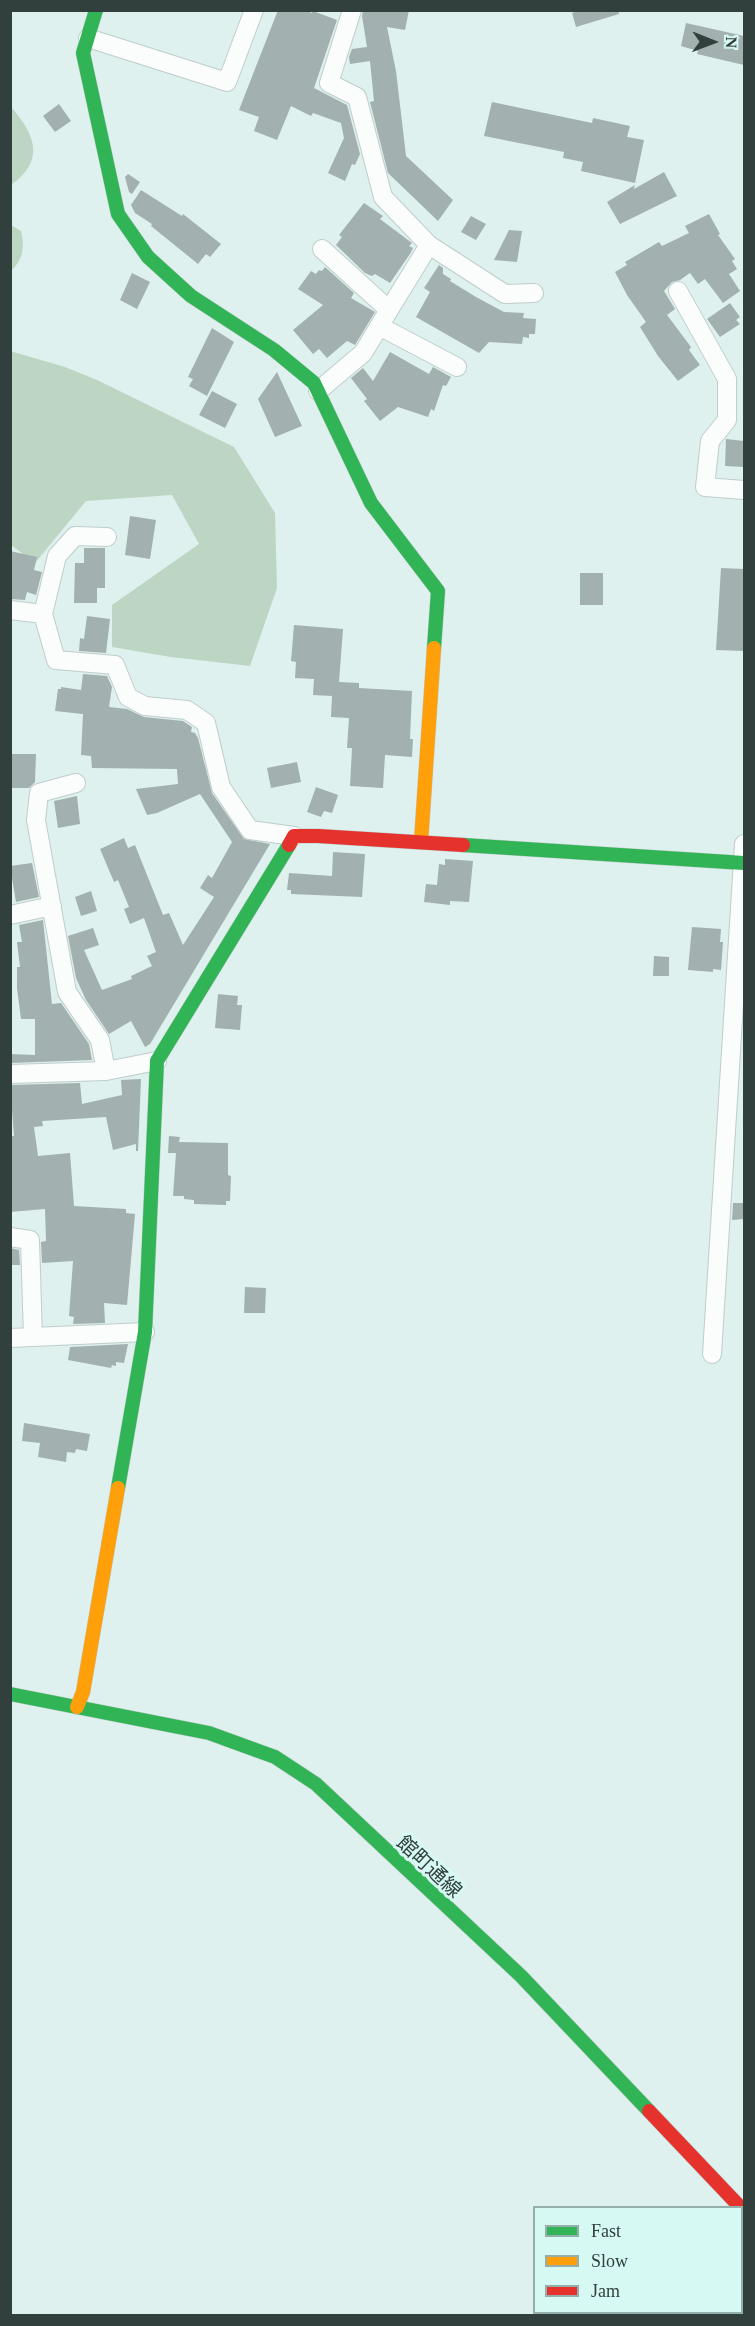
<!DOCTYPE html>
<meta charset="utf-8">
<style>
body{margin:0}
#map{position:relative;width:755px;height:2326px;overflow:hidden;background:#def1ee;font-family:Georgia,serif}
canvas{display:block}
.frame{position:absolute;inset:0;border:12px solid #313f3d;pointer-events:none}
.legend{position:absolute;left:533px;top:2206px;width:210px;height:108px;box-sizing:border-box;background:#d6f9f4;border:2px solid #94afab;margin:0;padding:8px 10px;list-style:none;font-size:18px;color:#313f3d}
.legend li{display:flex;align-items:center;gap:12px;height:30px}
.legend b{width:30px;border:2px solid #94afab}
.north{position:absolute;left:683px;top:12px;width:60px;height:60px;-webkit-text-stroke:4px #d6f9f4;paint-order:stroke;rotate:91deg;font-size:16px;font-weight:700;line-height:24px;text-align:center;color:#313f3d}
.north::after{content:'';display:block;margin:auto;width:21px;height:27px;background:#313f3d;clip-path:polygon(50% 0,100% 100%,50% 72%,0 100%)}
</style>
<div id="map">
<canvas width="755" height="2326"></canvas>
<div class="frame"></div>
<ul class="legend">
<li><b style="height:8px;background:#30b455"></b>Fast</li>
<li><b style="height:8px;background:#ff9f0a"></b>Slow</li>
<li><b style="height:8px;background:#e5322d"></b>Jam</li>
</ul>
<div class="north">N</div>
</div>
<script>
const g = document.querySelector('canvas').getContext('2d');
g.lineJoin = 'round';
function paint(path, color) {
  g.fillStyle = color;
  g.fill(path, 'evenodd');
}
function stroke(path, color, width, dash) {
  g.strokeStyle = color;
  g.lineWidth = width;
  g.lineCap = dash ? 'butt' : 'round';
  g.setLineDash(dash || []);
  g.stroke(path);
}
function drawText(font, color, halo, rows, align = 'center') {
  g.font = font + ' Georgia,"Noto Sans JP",serif';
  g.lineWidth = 6;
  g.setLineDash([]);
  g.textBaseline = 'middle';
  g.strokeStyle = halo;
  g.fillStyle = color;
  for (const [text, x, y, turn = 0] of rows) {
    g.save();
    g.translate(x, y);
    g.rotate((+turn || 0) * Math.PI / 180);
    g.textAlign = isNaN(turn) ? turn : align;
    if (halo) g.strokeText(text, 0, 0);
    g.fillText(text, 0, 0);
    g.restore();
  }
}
paint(new Path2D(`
 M11,107C36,135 45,161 11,185Z
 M11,225L21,231C25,247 23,260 11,271Z
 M10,351L65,367L97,380L234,447L275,513L277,588L250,666L171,657L112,647V605L199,544L172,495L86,501L35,563L11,545Z`), '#bcd6c3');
paint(new Path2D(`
 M278,10H304L312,13L313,11L337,20L314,88L347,105L360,154L355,165L352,164L345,181L328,173L344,138L341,123L313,113L311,116L291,106L277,140L254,131L259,117L239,110Z
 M363,10H409L405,30L387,27L396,71L406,156L453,200L438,221L388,173L370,102L374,101L370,61L350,64L349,57L352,49L367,47L362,16Z
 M581,10H618L619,14L576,27L572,13Z
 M686,23L744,36V65L697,54L698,51L681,46Z
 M492,102L592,123L593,118L630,126L627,137L644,140L635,183L581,171L583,162L563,158L564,152L484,136Z
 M59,104L71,121L55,132L43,116Z
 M664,172L677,196L620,224L607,202L635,185L634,189Z
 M128,174L140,182L132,194L129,192L125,177Z
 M141,190L182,216L183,214L221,244L210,257L206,254L198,264L151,226L152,224L135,213L131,205Z
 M364,203L383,216L380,219L412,243L409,246L413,248L410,254L390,283L375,274L372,276L365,273L336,245L342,237L339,235Z
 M709,214L720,234L718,235L735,259L732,261L737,269L729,274L740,291L723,303L705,279L698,284L690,273L680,280L672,282L664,291L675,309L667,315L691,347L689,350L700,365L678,381L658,356L640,327L646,322L627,295L615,272L627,265L625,262L659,242L662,246L689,233L685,226Z
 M471,216L486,224L476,240L461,232Z
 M509,230L522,231L517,262L494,260Z
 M439,265L443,268V274L451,279L450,281L476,297L504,312L524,313L523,318L536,319L535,334H529V338L523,337L522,344L489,342L479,353L416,317L430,292L424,288Z
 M325,267L354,293L351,298L375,312L355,345L347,341L327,358L319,349L313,354L293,330L323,305L298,289L311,271L316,274L319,270L322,271Z
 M132,273L150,282L137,309L120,300Z
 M730,303L740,317L736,320L740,324L720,337L707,319Z
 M212,328L234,342L207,396L189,386L193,379L188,377Z
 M390,352L429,374L433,367L451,377L446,386L443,385L434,411L431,409L428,417L398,407L380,421L364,401L367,399L351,378L363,368L373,381Z
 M277,372L302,426L275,437L258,399Z
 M212,391L237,404L225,428L199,415Z
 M726,439L744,441V467L725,466Z
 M130,516L156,520L150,559L125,555Z
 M84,548H105V588H97V603H74L75,563H84Z
 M10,551L37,557L34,570L42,572L36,595L27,592L25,600L10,599Z
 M721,568L744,569V651L716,650Z
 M580,573H603V605H580Z
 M87,616L110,619L106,653L79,651L80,638L84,639Z
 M294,625L343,629L339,682L359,683V688L412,691L410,739H413L412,757L385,755L383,788L350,786L352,748H347L349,718L331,717L332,696L313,695L314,679L295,678L296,662L291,661Z
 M83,674L107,676L112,687L109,707L127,709L144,717L183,721L192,727L191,732L195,733L198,738L212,793L244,839L270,844L150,1044L145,1047L131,1021L109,1034L86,1000L76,978L68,936L93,928L99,945L84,950L102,990L132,979L131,976L152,966L147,956L156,952L144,918L130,924L124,909L129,907L118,880L114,882L100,849L124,838L128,848L135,845L163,915L169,913L183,945L214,897L200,888L208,875L212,878L232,842L200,794L157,813L147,815L136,789L178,784L177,769L92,768L91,756L81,755L83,714L55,711L58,689H61V687L81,690Z
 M10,754H36L35,782L29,788H10Z
 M297,762L301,782L271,788L267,768Z
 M316,787L338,795L332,813L324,811L321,817L307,812Z
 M77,796L80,824L58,828L54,801Z
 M333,852L365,854L362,897L291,894V890H287L289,873L332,876Z
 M445,859L473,861L469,902L450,901V905L424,902L426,884L437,885L439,864L445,865Z
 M32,863L39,897L16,902L10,866Z
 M91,891L97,911L81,916L75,897Z
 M43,920L52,1004L61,1003L89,1044L92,1060L10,1063V1054L35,1055V1019H21L17,988V967H20L17,942H22L19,925Z
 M692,927L721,929L720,942H723L721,970L713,969V972L688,970Z
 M654,956L669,957V976H653Z
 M218,994L238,996L237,1005H242L240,1030L215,1028Z
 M141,1079L138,1151H136V1144L113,1150L106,1117L42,1121L43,1126L34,1127L38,1156L70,1153L74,1206L126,1209V1213L135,1214L127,1305L104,1303L105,1323L73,1324L74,1317L69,1316L73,1261L42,1263L41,1242L46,1241L45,1209L10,1212V1136H14L10,1085L80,1083L82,1104L122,1095L121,1080Z
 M169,1136L180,1137L179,1142L228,1143V1175L231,1176L230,1201H226V1205L194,1204V1200L184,1199V1196H173L176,1153H168Z
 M733,1203H744V1219L732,1220Z
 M10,1248L19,1250L20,1265H10Z
 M245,1287L266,1288L265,1313H244Z
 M128,1344L124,1363L116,1362V1366L112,1365L111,1368L68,1360L70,1347Z
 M24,1423L90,1434L87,1451L76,1449L75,1453L67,1452L66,1462L38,1457L40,1443L22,1441Z`), '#a2b0b0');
const street = new Path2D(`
 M352,10L329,83L357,97L383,197L429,245L505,294L534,293
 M88,38L227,82L254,10
 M322,249L389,310L429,245
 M678,291L727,379V420L710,441L705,487L744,490
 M379,326L457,367
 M318,391L363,353L389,310
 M107,537L75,536L57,556L43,614L56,660L115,665L128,697L145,706L187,710L206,723L221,787L250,830L294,836
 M10,610L43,614
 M76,783L39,793L36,820L67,992L100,1040L106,1071
 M10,915L52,906
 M10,1074L106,1071L157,1061
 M10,1237L30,1240L33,1337L145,1332
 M10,1338L33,1337
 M712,1354L744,844`);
const fast = new Path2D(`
 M96,10L83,53L118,214L148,257L191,296L274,350L314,383L371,503L438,591L434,648
 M463,845L744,863
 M118,1488L145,1332L157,1061L289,845
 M10,1694L209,1733L275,1757L316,1784L521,1976L649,2111`);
const slow = new Path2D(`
 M421,842L434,648
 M77,1707L83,1692L118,1488`);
const jam = new Path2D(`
 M289,845L294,836H318L463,845
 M649,2111L741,2208`);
stroke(street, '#bfcdcb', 20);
stroke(fast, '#bfcdcb', 15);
stroke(slow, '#bfcdcb', 15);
stroke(jam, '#bfcdcb', 15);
stroke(street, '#fafdfc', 18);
stroke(fast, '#30b455', 14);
stroke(slow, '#ff9f0a', 14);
stroke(jam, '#e5322d', 14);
drawText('20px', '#313f3d', '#d6f9f4', [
 ["館町通線",430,1866,43]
]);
</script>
